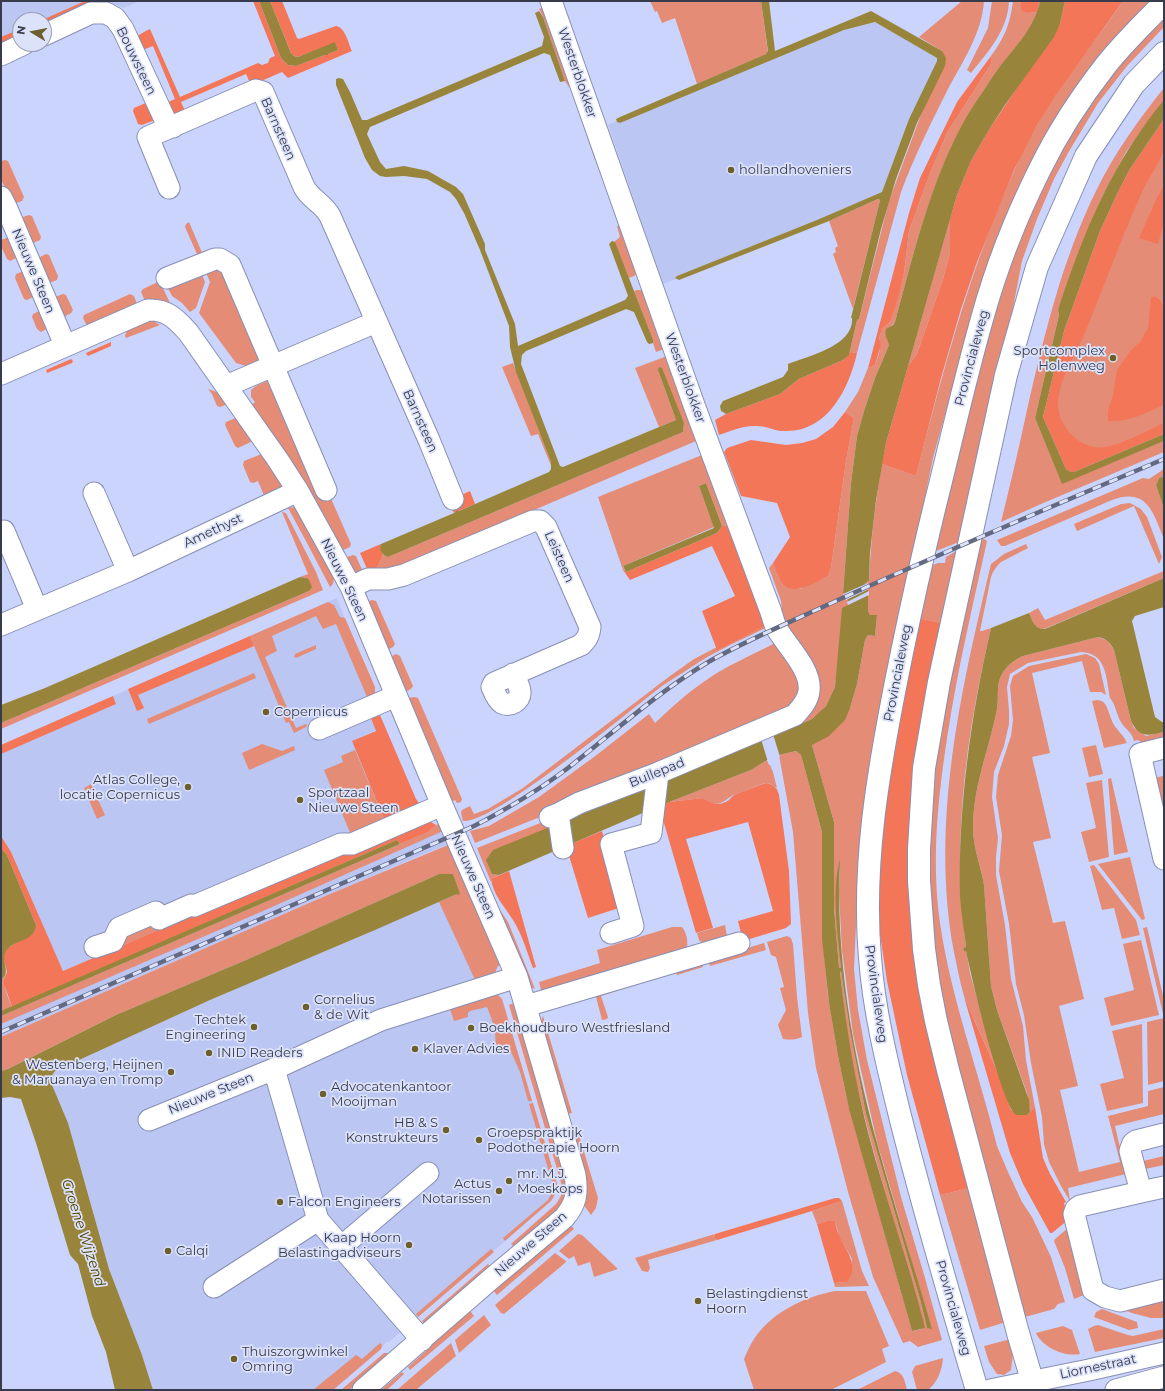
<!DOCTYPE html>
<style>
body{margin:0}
#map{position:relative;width:1165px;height:1391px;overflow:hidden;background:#cbd4fc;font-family:Montserrat,sans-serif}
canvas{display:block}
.frame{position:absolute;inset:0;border:2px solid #373b4b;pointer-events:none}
.north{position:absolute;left:12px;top:12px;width:40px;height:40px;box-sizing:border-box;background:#dce2fa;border:1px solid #9a9fb4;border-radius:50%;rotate:280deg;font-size:11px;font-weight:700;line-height:16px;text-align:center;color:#373b4b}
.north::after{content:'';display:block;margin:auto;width:14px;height:18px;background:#6c5f2c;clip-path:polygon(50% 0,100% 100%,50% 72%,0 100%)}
</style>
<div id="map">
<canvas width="1165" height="1391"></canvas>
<div class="frame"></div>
<div class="north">N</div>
</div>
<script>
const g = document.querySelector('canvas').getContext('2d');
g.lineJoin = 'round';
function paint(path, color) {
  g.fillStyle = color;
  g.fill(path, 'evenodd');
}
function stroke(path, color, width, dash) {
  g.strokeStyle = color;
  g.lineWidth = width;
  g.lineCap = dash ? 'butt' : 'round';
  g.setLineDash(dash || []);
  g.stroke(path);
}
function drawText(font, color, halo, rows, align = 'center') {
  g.font = font + ' Montserrat,sans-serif';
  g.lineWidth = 3.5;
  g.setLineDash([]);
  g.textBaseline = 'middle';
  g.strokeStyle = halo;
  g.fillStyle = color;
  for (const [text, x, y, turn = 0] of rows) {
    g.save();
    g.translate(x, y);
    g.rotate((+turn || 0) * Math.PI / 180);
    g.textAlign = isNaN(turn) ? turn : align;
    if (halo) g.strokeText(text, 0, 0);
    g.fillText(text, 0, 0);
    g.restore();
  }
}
paint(new Path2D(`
 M1,1H97L44,20H20V34L1,42Z
 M106,1H139L124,8Z
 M876,22L937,58V61L909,119L882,192L817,220L677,276L676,279L663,284L608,125L616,121L620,123L844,30Z
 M337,598L380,715L372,718L376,730L355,740L392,830L63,971L41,924L7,855L1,848V745Z
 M436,825L448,844L330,894L1,1037V1011L397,840L428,832Z
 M457,894L500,965L498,966L493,977L497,994L502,999L557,1184L556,1192L554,1198L418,1317L389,1342H386L381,1349L333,1390H153L142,1355L109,1269L76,1150L52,1085L51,1080L52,1074L55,1071L210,1000L375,930Z`), '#bbc6f3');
paint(new Path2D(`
 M650,1H761L768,53L764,55L697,84L675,18L662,23L657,11L655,12Z
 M962,1H984C982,33 963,61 948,89C931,123 914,157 901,192L857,353L851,352L849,355L857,320L859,319L889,201L922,112L942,51L919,37Z
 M992,1H1009C1008,30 988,52 971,73L967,70L988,28Z
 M1013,1H1020V3L1028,13L1037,12C1031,30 1018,44 1007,58C993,77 979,95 968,116C931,179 914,252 895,322L889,328V345L875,378L864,411L857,436L851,483L843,592H844L850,604L838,662L835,687L826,706L818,714L812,719L774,736L777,731L808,709L783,621L781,601L769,568L773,563L778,576L800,589L828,576L831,568L846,461L854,418L845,412L858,392L868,368L875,365C879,354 882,347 879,337L883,328L890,322L904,273L909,231L931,171L947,133L991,64L992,59L991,56C1005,37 1010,24 1013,1Z
 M1123,1H1151L1066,102L1048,131L1026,175L973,313L933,458L910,569L858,881L854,969L858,1010L867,1060L901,1197L925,1278L942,1340L918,1347L910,1341L903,1343L873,1277L848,1192L816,1068L808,1013L793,832L779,755L796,751L801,755L822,832V915L824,954L828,996L838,1056L848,1104L912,1331L922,1329L921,1314C899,1237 874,1160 856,1082C848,1046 844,1009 840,971H841L850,1031L866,1114L920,1299L927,1328H931L877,1142L853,1034L842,950L839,893L840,861L837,893V913L841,968H839L834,908V822L812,745L850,708L857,684L865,640L868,635L875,636L877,616L870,615L868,611L867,589L865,583L869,581C871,541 875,502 882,464L916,476C939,387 961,302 995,216C1008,185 1020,154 1037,125C1061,83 1095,42 1123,1Z
 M544,7L570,86L569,87L565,81L543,17L539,9Z
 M1164,18V27L1127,66L1098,103L1068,153L1054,179L1037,219L1022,261L1005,349L959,542L936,551L934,546C966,415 992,279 1057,159C1063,148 1069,136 1076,125C1089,104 1104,82 1120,63C1134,48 1149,33 1164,18Z
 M1164,88V100L1126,152L1100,201L1058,310L1059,315L1035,418L1062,483L1164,441V452L1041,504L1001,522C1010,485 1019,448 1027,410C1044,336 1062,260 1096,191C1114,154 1138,120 1164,88Z
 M578,95L597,160H595L575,101Z
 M1164,131V432L1072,470L1048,415Z
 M5,160L8,161L24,197L22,201L14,204L1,180V161Z
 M878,199L880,200L853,309L833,254L836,252L835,248L838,246L829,221Z
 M29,215L32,216L41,237L40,240L31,244L20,218Z
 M950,219V253L943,279L917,354L908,366Z
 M189,222L203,255L201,256L197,254L185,227L186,224Z
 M617,226H620L640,271L634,276L629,278L614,242L620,237Z
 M9,237L18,257L10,261L7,259L1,246V240Z
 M46,254L49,255L58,276L57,280L49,283L38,258Z
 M226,266L262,359L246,366L236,363L199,313L210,282L205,270Z
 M24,271L35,296L27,300L24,299L15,278L16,274Z
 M201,272L205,282L196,308L190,312L182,303L172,296L167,286Z
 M158,282L161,284L170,303L158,300L145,301L141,292L143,289Z
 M637,290H646L667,348L656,352L653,343V341L634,291Z
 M63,294L66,295L73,310L71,313L64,317L55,297Z
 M130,294L134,296L137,304L87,326L83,318L84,315Z
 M41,310L48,328L41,332L37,329L32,317L33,314Z
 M147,321H153L160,325L126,338L125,336L128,327Z
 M667,356L697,439L696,441L391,571L376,570L383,555L388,557L683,432L684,423L658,370L676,420L659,427L635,368Z
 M513,363L551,462L552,468L538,434L531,436L502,367Z
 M271,379L329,494L351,544L350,547L341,551L251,406L255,402L251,397V390L256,386Z
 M208,389L220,393L228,404L220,407L217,406L212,394Z
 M238,417L255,440L238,448L235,446L225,425L226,422Z
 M264,453L282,485L272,501L267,503L258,481L253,483L250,482L243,465L244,461Z
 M702,455L728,525L722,526L706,483L699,486L714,527L623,566L624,569L623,570L598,497Z
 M1164,469V476L1159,478L1156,485L1164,509V539C1153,512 1147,487 1112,500L1005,546H1001L997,540L1143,478L1149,479Z
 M1130,503L1141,509L1147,517L1162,557L1159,564L1134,506L1077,531L1074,524L1121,504Z
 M295,507L322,553L334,578L333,584L330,587L307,543L288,508Z
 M282,512L286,513L316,572L323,590L1,729V723L309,591L307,578L300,577L308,574Z
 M984,539L987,541C973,604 958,668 948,732C938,797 931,858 940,923C951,999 979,1072 997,1146L1008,1172L1022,1202L1032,1217L1051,1257L1065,1302L1058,1304L1054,1309L1025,1317L955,1062L942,1003L934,950L929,864L934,776L941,726L981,540Z
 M1026,544L1028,548L1001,562C996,567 993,571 991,577L980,631H982L991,628C976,693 964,759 961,826C959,867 961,907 966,947L963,948L964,951L966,950L970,973L997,1071C990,1054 982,1038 975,1021C971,1013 967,1005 964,996C960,982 957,967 954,952C930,822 961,690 991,564L1004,554Z
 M958,550L942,623L918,618L930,566L938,563H945L946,557Z
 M353,555L356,556L363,572H354L344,558Z
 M1164,571V578L1044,629C1034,629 1033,621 1029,613L1038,608L1045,620Z
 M372,600L376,601L395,644L393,647L385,651L364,603Z
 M328,602L334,605L340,617L345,618L375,687V694L358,701L367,697L336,624L323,629L316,616L272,636L277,651L265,657L296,728L306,724L307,725L306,727L294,733L289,722L286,723L250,636Z
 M769,622L770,626C743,639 715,651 690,668C681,674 671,680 662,686C632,709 492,825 463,821L461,813L462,810L470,806L474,814L488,809L523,788L670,676L694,659L717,647Z
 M1098,637L1108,641L1114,650L1131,721L1134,728L1146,736L1164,732V741L1146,745L1138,740L1134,741C1132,732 1125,729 1121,722C1116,714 1116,705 1110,698C1106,678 1107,653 1081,652L1028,663L1010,674L1007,687L1009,711V724L1004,746L994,772L992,797L998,838L996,857V875L1005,925L1011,979L1023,1026L1026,1060L1035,1107L1030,1112L1027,1093L997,1010L991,986L984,885C981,866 973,848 973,828C973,786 989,750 997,709C999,698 996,686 1001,676C1006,666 1014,660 1023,656Z
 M773,644H777L799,670L801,701L545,815L475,843L470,831L489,826L539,797L594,757L649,714L655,723C671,708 687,693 705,681C726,666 750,656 773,644Z
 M316,645V649L296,658L294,657L295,654Z
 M396,654L400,656L413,686L411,689L403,693L388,658Z
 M1086,654L1095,658L1099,664L1106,695L1101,692H1090L1082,661L1032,673L1050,753L1032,757L1051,838L1033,842L1053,923L1065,921L1084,999L1059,1006L1078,1086L1060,1090L1079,1172L1120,1162L1108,1116L1148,1106V1091L1164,1087V1114L1115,1126L1126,1174L1068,1188L1070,1201L1061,1186L1049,1162L1044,1144L1042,1117L1031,1063L1024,1015L1016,984L1009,924L999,871L1002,835L996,797L998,775L1011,736L1013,720L1010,686L1013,676L1029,666Z
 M254,673L256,678L149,724L147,719Z
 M414,697L418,698L462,799L461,802L457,803L455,800L450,802L436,769L439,768L409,698Z
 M1097,700C1100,700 1103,701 1105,704C1109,710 1110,718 1114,725C1118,731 1124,736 1127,743L1104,748L1092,701Z
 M262,744L282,751L294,746L295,750L249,770L242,753Z
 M1096,745L1103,774L1089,777L1082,748Z
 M355,750L387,826L351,835L324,770L343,762L341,756Z
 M767,760L769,765H770L773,772L777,788C774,786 770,783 766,783C763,783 736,794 733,795C720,804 717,808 703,798L669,802L751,770Z
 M1163,776L1164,804L1159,805L1153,778Z
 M1111,778L1128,852L1114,855L1108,779Z
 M1102,780L1109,857L1089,862L1081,832L1096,828L1086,783Z
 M91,784L105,815L97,819L84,788Z
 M553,818L556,825L492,874L499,875L491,879V882L477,848Z
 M440,823L443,831L263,911L1,1024V1016L428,832L436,825Z
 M448,841L500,965L498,966L493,977L476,982L439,902L457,894H459L453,874H439L246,960L116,1015L8,1069L1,1071V1037L330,894L448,845Z
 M333,855L112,950L123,934Z
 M1130,857L1145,919L1142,920L1098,864Z
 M1094,865L1136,920L1140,935L1122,939L1114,908L1102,910L1090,866Z
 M492,898L508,922L535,989L527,985Z
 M725,925L727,936L702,943L699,940L697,933Z
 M672,927H682C687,933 688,942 687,949L542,994L539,982L600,963L597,950Z
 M1147,927L1164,1000L1163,1014L1143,928Z
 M787,936L791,938L793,944L797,997L802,1037C796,1040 789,1040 783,1039L778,1025L786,1010L780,988L784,987L776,957L771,955L767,942Z
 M1141,940L1159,1015L1111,1026L1104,998L1134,990L1123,944Z
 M764,943L766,950L710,966L708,960Z
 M702,962L703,967L677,975L675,969Z
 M7,972C2,986 7,994 12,1007L1,1011V980L4,978Z
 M664,976L601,996L608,1017L607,1019L602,1020L595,993Z
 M497,994L502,999L532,1101H528L520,1072L508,1045L499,1048C494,1043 496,1038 495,1032C494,1024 490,1015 487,1007L470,1011L468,1013V1017L454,1021L450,1009Z
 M514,1003L568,1180V1190L560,1208L515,1248L511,1244L556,1204L561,1196L562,1186L509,1005Z
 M543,1016L572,1113L567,1114L540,1024Z
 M1164,1018V1081L1148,1085L1147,1022Z
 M1142,1024L1143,1103L1107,1111L1100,1084L1124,1078L1112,1031Z
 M533,1103L557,1184L556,1192L551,1201L505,1241L503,1238L548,1200L552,1192V1182L529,1104Z
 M578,1132L598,1198L596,1208L591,1215L583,1204L572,1134Z
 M1164,1156V1165L1145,1169L1143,1161Z
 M970,1188L1006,1322L980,1330L940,1195Z
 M842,1201L862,1271L869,1286L835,1287L834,1283L847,1282L852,1259L839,1236L835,1221L830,1220L817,1224L812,1211Z
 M571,1225L574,1229L497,1295L493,1290Z
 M1069,1227L1085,1290L1164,1298V1318H1151L1132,1313L1084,1295L1074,1299L1065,1268L1054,1241L1055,1239Z
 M578,1234L582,1235L618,1269L594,1277L590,1262L578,1266L574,1256L569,1259L559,1251Z
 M715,1234L714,1238L717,1240L648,1260L650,1268L648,1272L642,1271L635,1258Z
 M491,1249L494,1252L418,1317L416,1314Z
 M555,1253L566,1261L565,1263L504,1314L501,1313L495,1305Z
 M488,1264L491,1268L425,1325L422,1321Z
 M835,1291H866L889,1346L882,1349L886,1362L831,1390H754L744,1359C747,1352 750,1345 754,1339C772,1312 804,1297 835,1291Z
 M1102,1309L1137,1322L1138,1328L1129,1330L1094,1317L1096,1312Z
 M470,1311L474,1316L410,1370L408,1367L426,1351L425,1349Z
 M484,1315L491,1325L459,1353L455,1340Z
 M1098,1325L1128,1335L1133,1336L1164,1329V1338L1095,1352L1088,1329L1094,1326Z
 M1063,1326L1072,1330L1080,1354C1065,1357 1043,1348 1036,1333Z
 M1011,1339L1013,1353L1011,1370L1004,1375L997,1374L989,1362L984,1346Z
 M380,1343L382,1345L381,1349L333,1390H313L356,1355L362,1359Z
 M451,1343L456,1356L416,1390H397Z
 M384,1353H388L390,1355L349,1390H341Z
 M943,1358C942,1370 938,1382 928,1390H917L912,1372L915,1366Z
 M895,1371C904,1373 905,1382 907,1390H857Z
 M402,1372L404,1374L387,1390H381Z`), '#e48c76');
paint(new Path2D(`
 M85,1H99L93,7L44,27V20H42Z
 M253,1H259L281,58L288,65L296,66L338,50L335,43L298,57L292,55L270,1H282L297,38L299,39L336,26C346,28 348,43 352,51L288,78L282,72L252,85H251L246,74L181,102L186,113L177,118L162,105L175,99L153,46L140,51L136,39C140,33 144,32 150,29L180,97L258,63L262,65L268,63L270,58L275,56Z
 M1020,1H1040L1037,12L1028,13L1022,11Z
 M1065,1H1123L1056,95L1037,125L1014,170L977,262L961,309L941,378L916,476L882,464L886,443L908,366L917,354L943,279L950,253V219L957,195L971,161L990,128L1060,24Z
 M20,29V38L1,46V37Z
 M991,56L992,59L991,64L947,133L931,171L909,231L904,273L898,298L890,322L883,328L879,337L881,345L875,365L868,368L909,213L920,178L957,102Z
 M148,102L155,120L142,125L138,124L133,111L134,108Z
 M1164,119C1164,128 1165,146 1163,153C1158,165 1149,177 1143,190C1121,238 1104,287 1084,335C1075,357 1059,379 1058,403C1057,426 1081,451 1105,447C1121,445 1148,430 1164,423V434L1074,472H1071L1066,469L1043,417L1064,331L1100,231L1118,192L1130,169Z
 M1164,184V223L1158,244L1139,238L1156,200Z
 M1154,296L1160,300L1164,308V405C1146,413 1128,423 1108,421V411L1113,395L1117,370L1131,350L1140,342L1148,328L1151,298Z
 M111,342V346L88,356L87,355L86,353Z
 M851,352L857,353C849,389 827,433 784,431C774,431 765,425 754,426C743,426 730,431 719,435L715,420L726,414L780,394L799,379L843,360Z
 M71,359L73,361L72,363L47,373L46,370Z
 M845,412L854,418L846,461L831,568L828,576C815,582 795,597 782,583C778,577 775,569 773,563L790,537L777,503L741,496L724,452L727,448L751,440L786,445L802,443L816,439L833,427Z
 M470,491L475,504L454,513L450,505L459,496Z
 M728,525L767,625L717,650L702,611L735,596L712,546L630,580L623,570L624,569L626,572L717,533L722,526Z
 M381,544L380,547L383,555L376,570L368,571L360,553Z
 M918,618L942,623L910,870L970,1188L940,1195L907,1075L887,981L878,921L879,832Z
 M250,636L254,646L138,695L144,708L137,711L128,689Z
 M113,696L116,704L1,754V745Z
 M380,715L416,799L421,806L387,826L352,741L376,731L371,718Z
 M766,783C774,785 777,787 779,795L789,871L791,924L786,928L743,941L738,921L773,911L748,822L686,839L713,928L696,933L659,806L669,802L703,798C712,804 719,807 729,800C731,798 733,795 736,794C746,790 756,786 766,783Z
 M426,819L436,825L428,832L400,844L397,840L12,1007L4,984V980L7,972L3,956L7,949L14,944L36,925L7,855L1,848V836L11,852L63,971L333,855Z
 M602,831L622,907L588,918L566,846Z
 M509,871L536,967L533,968C527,952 522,934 513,920C505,907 493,895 491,879L493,878Z
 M964,997L997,1071L1011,1110L1022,1114L1027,1115L1035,1107L1043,1158L1050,1174L1066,1202L1064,1203L1068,1220L1052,1233H1050L1023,1184L1010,1153Z
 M835,1198H839L842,1201L812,1211L717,1240L714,1238L715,1234Z
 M830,1220L835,1221C836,1226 837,1232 840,1237C846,1250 860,1267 847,1282L834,1283L817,1224Z`), '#f47658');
paint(new Path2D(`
 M259,1H270L291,53L294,56L298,57L335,42L338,50L328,54V55H325L296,66L288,65L281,58Z
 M761,1H769L775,51L871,11L942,51L946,58L945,66L917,123L896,179L881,229L859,319L857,320L849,355L843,360L799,379L780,394L726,414L721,411L720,406L723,401L783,377L788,370V364C808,356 854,346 852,318H851L880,200L878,199L829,221L679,280L675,278L677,276L817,220L882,192L909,119L937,61V58L875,22L844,30L620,123L617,122L616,119L620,117L766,54L768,51Z
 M1040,1H1065L1060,24L1054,37L1005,105L990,128L971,161L957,195L886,443L876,500L870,553L869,581L865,583L868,587V611L870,615H877L875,636L868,635L865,640L857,684L850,708L845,720L829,736L812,745L834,822V908L839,968H841C838,935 831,891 840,859C835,954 852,1051 877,1143C894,1205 914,1266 932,1329L927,1328L920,1299L866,1114L850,1031L841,971L840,972C846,1027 855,1082 869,1136C886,1200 909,1263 925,1328L912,1331L849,1109L838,1056L829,1003L822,939V832L801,755L796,751L779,755L767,760L751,770L659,806L499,875L492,874L486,860L493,850L762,741L812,719L826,706L835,687L842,608L850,604L844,593H843L851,483L857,436L864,411L875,378L889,345C888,339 884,336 886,329L893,325L895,322C914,252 931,179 967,116C978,98 989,82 1001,65C1017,45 1035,26 1040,1Z
 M539,11L543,17L565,81L560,82L550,55L544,53L370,127L367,134L380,162L386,169L404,166L428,171L456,187L463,194L485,244V250L515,324L518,346L625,300L628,296L627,293L609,244L612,241L615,242L653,340V343L649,344L647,342L634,312L626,309L526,351L522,355L521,364L560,466L563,467L676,420L658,370L659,367L662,368L684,423L683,432L388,557C382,555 381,552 380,547L381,544L454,513L456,512V511H459L549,472L551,469V462L516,372L510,347L509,326L480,250L464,213L456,199L450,192L427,179L404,176L386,177L380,176L372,170L365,158L336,85V79L339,78L343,79L350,92L362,120H367L542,46L544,37L535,13Z
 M1164,100V119L1130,169L1118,192L1100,231L1064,331L1043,417L1066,469L1071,472H1074L1164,434V441L1062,484L1035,418L1059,315L1058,310C1079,246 1103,184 1142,129C1149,119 1156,109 1164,100Z
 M1164,476V509L1156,485L1159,478Z
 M706,483L722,526L717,533L626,572L623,566L714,528L699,486Z
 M300,577L307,578L309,580L312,587L309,591L1,723V705L45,688Z
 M1164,578V607L1135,616L1132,621L1155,717L1162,722H1164V732C1148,736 1139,738 1131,721L1114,650C1110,642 1107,639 1098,637L1023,656C1014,660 1006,666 1001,676C996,686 999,698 997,709C989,750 973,786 973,828C973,848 981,866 984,885L991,986L997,1010L1029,1100L1030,1112L1027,1115H1016C1001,1104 971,975 966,951H964L963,948L966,947C964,930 961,913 960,896C958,806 971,715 991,628L1029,613C1033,621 1034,629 1045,629Z
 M397,840L400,844L1,1016V1011Z
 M1,848L7,855L36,925C35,942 14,939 6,951C0,960 12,973 1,980Z
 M439,874H453L460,894L457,895V894L375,930L210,1000L55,1071C51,1076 50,1079 52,1085L68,1123L109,1269L142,1355L153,1390H115L106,1352L92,1316L78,1264L70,1255L36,1143L21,1099L10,1097L1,1098V1071L8,1069L116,1015L246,960Z`), '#98853b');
paint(new Path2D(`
 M868,583L869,589L846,600L843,594Z
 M869,591V595L848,605L847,602Z
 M773,734L780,757L768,762L761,739Z`), '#cbd4fc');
const minor = new Path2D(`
 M44,35L91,13H106L115,18L123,29L167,124L173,127
 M1,55L24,44
 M169,188L148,137L256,90L263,92L304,187C310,199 324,204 330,216L429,440L453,499
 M1,197L7,209L65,345
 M167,278L215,259H220L230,265L326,490
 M1,374L148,310C167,309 176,319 188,332L278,460L298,491L351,587L442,805L517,977L575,1175C578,1194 576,1204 564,1218L491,1279L363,1390
 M226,386L376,322
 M94,493L128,571
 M4,531L37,609
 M351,587L368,579H388L404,575L533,521H540L546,527L590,627C589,636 587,639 581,645L494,683L492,687C494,692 497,700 502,703C510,707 521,701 520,692C520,686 516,680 513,674
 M1,625L128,571L298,491
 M319,729L396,696
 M1164,748L1140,754L1164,859
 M558,814L563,848
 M550,817L558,814L579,803L658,773L795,715C801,708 808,701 809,691C812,670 787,646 777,629C774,624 773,618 771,612L694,405L551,1
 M611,933L633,926L611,844L651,833L658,773
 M95,947L113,941L119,928L156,912L159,919L191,905L194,906L341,844H352L442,805
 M526,1006L739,943
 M274,1069L318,1220L422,1340
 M149,1120L274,1069L381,1020L517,977
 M1164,1134L1136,1141L1133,1143L1130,1151L1141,1192L1164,1187
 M1141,1192L1080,1206L1076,1209L1074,1214L1093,1290L1105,1297L1120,1301L1164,1290
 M341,1247L428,1173
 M214,1287L318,1220
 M990,1390L1089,1370L1164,1353
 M1116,1390L1164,1377`);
const major = new Path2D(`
 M977,1390C950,1299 923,1208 900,1116C887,1063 874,1011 870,958C862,865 878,773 896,682C909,617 923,553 939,489C953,433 966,375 982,319C996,268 1016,217 1040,169C1058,132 1081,97 1106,65C1121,46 1139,28 1156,11L1164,4
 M1035,1390L1018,1333L948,1070L936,1021L929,985L924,949L919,881V849L924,768L939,682L1006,375L1037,267L1086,156L1134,84L1164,53`);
stroke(minor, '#878fb4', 23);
stroke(major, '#878fb4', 24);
stroke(minor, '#fff', 21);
stroke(major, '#fff', 22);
const rail = new Path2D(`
 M1,1032L474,826C507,809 539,790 568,768C614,732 659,691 710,661C751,638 795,620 838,600C946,551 1055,505 1164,459`);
stroke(rail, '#636980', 4.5);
stroke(rail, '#dce2fa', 3, [9]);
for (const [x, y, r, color] of [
 [731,170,4,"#6c5f2c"],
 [1113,358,4,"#6c5f2c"],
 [266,712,4,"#6c5f2c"],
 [188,787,4,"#6c5f2c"],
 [300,800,4,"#6c5f2c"],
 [306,1007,4,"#6c5f2c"],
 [254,1027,4,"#6c5f2c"],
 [471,1028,4,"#6c5f2c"],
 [415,1049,4,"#6c5f2c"],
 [209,1053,4,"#6c5f2c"],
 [171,1072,4,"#6c5f2c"],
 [323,1094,4,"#6c5f2c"],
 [446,1130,4,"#6c5f2c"],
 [479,1140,4,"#6c5f2c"],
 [509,1181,4,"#6c5f2c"],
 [499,1191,4,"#6c5f2c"],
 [280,1202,4,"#6c5f2c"],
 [409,1245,4,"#6c5f2c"],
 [168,1251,4,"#6c5f2c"],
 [698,1301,4,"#6c5f2c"],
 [234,1359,4,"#6c5f2c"]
]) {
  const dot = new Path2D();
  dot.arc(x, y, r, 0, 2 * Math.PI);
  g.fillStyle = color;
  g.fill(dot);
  stroke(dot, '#dce2fa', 1.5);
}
drawText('13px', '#373b4b', '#dce2fa', [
 ["Bouwsteen",136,61,64],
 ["Westerblokker",577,73,71],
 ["Barnsteen",278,129,66],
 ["Nieuwe Steen",33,271,67],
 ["Provincialeweg",972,358,-75],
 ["Westerblokker",685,378,70],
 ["Barnsteen",420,421,66],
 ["Amethyst",213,531,-25],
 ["Leisteen",559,557,66],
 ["Nieuwe Steen",344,580,64],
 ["Provincialeweg",898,673,-79],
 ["Bullepad",657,773,-22],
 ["Nieuwe Steen",473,877,66],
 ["Provincialeweg",876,994,82],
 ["Nieuwe Steen",211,1094,-22],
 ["Nieuwe Steen",531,1244,-41],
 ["Provincialeweg",953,1308,74],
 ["Liornestraat",1098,1367,-12]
]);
drawText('13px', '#373b4b', '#dce2fa', [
 ["hollandhoveniers",739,170],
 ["Sportcomplex",1105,351,"right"],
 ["Holenweg",1105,366,"right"],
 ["Copernicus",274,712],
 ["Atlas College,",180,780,"right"],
 ["locatie Copernicus",180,795,"right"],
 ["Sportzaal",308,793],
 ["Nieuwe Steen",308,808],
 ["Cornelius",314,1000],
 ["& de Wit",314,1015],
 ["Techtek",246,1020,"right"],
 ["Engineering",246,1035,"right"],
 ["Boekhoudburo Westfriesland",479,1028],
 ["Klaver Advies",423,1049],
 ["INID Readers",217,1053],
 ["Westenberg, Heijnen",163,1065,"right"],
 ["& Maruanaya en Tromp",163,1080,"right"],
 ["Advocatenkantoor",331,1087],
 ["Mooijman",331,1102],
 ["HB & S",438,1123,"right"],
 ["Konstrukteurs",438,1138,"right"],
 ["Groepspraktijk",487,1133],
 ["Podotherapie Hoorn",487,1148],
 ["mr. M.J.",517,1174],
 ["Moeskops",517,1189],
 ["Actus",491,1184,"right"],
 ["Notarissen",491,1199,"right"],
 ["Falcon Engineers",288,1202],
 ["Kaap Hoorn",401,1238,"right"],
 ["Belastingadviseurs",401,1253,"right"],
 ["Calqi",176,1251],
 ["Belastingdienst",706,1294],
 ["Hoorn",706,1309],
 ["Thuiszorgwinkel",242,1352],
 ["Omring",242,1367]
], 'left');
drawText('italic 14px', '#4f4102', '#dce2fa', [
 ["Groene Wijzend",83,1233,72]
]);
</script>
